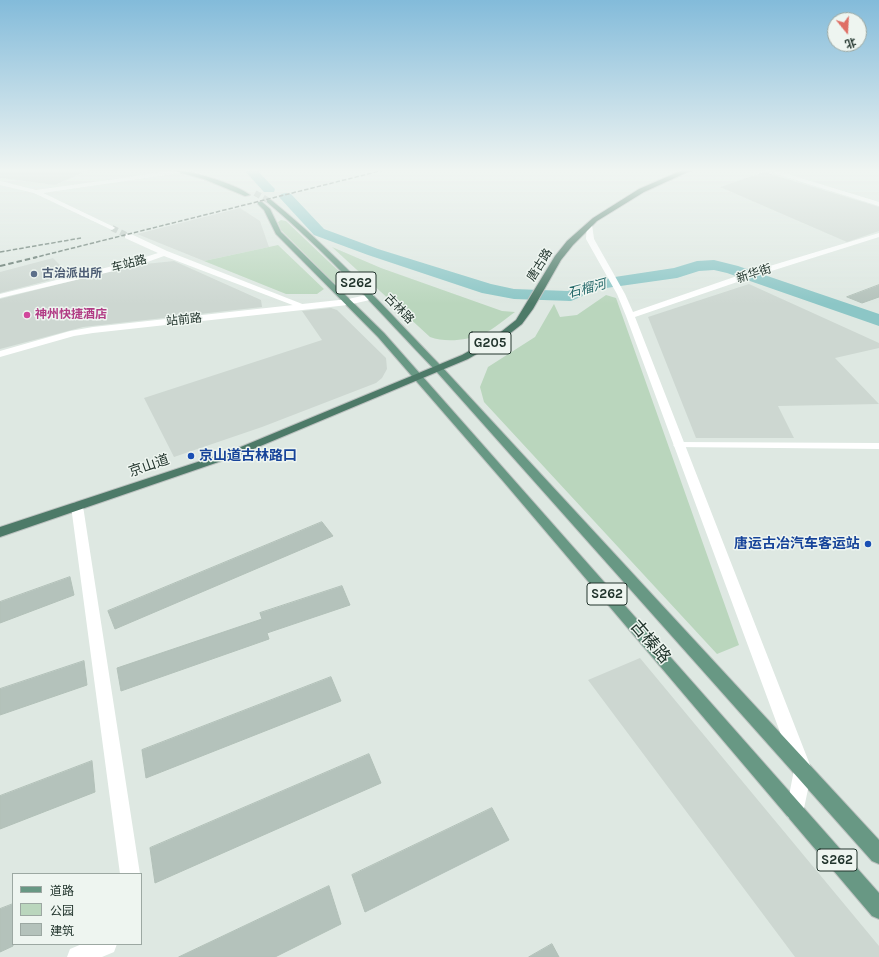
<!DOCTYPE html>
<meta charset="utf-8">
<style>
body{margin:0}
#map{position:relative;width:879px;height:957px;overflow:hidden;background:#dee8e2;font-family:Karla,"Noto Sans SC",sans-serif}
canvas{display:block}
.legend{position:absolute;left:12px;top:873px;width:130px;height:72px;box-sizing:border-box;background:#eef5f0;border:1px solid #9ca8a2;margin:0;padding:5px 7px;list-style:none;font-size:12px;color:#22352d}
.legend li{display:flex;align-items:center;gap:8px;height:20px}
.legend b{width:20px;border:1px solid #9ca8a2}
.north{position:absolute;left:827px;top:12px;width:40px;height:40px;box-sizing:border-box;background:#eef5f0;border:1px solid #9ca8a2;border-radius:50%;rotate:162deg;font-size:11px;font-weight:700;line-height:16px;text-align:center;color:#22352d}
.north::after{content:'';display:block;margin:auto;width:14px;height:18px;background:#df6f65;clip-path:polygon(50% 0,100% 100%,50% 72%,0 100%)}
</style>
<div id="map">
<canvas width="879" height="957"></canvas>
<ul class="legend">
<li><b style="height:5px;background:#689884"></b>道路</li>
<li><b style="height:11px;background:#bad6bd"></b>公园</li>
<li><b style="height:11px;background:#b4c2bb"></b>建筑</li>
</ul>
<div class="north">北</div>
</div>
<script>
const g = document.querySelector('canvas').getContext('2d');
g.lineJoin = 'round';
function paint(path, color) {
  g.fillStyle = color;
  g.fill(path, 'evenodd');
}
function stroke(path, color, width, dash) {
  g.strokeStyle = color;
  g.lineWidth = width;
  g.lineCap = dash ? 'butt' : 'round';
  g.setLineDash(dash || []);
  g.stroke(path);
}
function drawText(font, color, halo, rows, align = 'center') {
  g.font = font + ' Karla,"Noto Sans SC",sans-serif';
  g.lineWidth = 3;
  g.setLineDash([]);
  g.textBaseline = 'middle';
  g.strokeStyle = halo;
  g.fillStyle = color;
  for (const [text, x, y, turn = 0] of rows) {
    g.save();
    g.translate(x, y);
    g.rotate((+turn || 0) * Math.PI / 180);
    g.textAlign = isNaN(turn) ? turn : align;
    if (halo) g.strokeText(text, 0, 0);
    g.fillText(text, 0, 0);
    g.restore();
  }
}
paint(new Path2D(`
 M0,170H89L55,185L0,178Z
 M764,172L879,207V231L847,242L720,187Z
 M240,208L260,221L269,247L204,261L137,234Z
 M53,258L70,275L0,293V272Z
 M174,261L261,300L262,307L83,327L0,349V299L135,265Z
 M749,284L879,343V348L835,358L879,404L778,406L794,438H696L648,317Z
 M331,308L337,310L386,358L387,369L382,378L376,383L262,427L174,457L144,398L322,340L302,311Z
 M640,658L879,946V957H795L588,680Z`), '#cdd7d1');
paint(new Path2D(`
 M281,220L286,221L348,280L349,282L338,285L334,283L281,230L278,222Z
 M278,245L324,289L317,294H286L204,261Z
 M332,247L381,268L502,311L515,312C505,319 494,329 483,334C468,340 446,343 430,337Z
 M606,295L616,298L739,645L717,654L484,402L480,387L488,367L535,337L554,304L560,317L577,315Z`), '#bad6bd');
paint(new Path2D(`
 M244,170H257L275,189L274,192H264Z
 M286,193L291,194L324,229L378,249L491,284L514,289L568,291L595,280L674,268L697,261L714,260L738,266L879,314V326L727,273L714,270L699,271L677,278L599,289L571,301L514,299L482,293L368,255L314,235L279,197L281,194Z`), '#8cc6c6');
const building = new Path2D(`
 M879,285V297L862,303L847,297Z
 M322,522L333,536L115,629L108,611Z
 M70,577L74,595L0,623V602Z
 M342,586L350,605L267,633L269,639L121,691L117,668L262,619L260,613Z
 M84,661L87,685L0,715V689Z
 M331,677L341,701L146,778L142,750Z
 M369,754L381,783L155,883L150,848Z
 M92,761L95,792L0,829V796Z
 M492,808L509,840L365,912L352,875Z
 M329,886L341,924L275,957H179Z
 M13,904V946L0,952V909Z
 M552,944L559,957H529Z`);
paint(building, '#b4c2bb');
stroke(building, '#b2c0b8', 1);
stroke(new Path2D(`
 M112,228L128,236`), '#b8c4be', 6, [6, 3.5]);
stroke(new Path2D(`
 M255,193L269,201`), '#b8c4be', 6, [6, 3.5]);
const primary = new Path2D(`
 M171,170C190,170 236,184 250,195L245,196L204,179Z
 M267,200H271C333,250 387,310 442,367L879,840V864L872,861L436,371C381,314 328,253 267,202Z
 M258,202H262L270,209L281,232L384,333L879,893V919L872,916L503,481L378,337L276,234L264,210L258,204Z`);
const trunk = new Path2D(`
 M683,170H692L644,192L597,221L573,245L561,260L533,309L522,324L503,339L468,359L239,455L0,537V527L231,451L462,355L497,335L516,320L555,256L567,241L593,218L639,189Z`);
stroke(primary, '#bdc2c0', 2);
stroke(trunk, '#bdc2c0', 2);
paint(new Path2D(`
 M181,170H199L43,193L114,227L115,228L112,230L34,193L0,185V181L36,190Z
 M764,170H774L879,202V206Z
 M125,234H131L167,251L310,307L309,309H303L164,256L139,265L0,298V294L133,261L158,253L125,238Z
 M679,442L879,443V449L675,447L673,445Z
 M77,502L81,503L83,506L140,874H120L71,506L73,503Z
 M82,944H117L114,952L102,957H67L70,949Z`), '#fff');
paint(new Path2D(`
 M587,223L592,224L594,239L625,294L633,312L740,275L879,233V237L746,279L635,317L812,770L802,818L795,820L788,818L786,811L794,770L626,316L617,294L586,239Z
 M371,294L374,295V299L348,305L93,333L74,336L0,357V351L70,331L93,327L348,299Z`), '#fff');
paint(primary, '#689884');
paint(trunk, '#4d7a68');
stroke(new Path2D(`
 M0,252L81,238
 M33,258L384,170`), '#5c7168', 1.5, [4.5, 2]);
stroke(new Path2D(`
 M0,266L37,257`), '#5c7168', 2, [5.5, 3]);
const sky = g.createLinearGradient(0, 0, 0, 304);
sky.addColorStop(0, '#83bbda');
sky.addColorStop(0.56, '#f0f5f2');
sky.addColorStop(1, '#f0f5f200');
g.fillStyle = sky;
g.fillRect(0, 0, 879, 304);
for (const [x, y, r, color] of [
 [34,274,4,"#5c6f8a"],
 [27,315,4,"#d1479c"],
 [191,456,4,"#1a4fb4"],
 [868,544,4,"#1a4fb4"]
]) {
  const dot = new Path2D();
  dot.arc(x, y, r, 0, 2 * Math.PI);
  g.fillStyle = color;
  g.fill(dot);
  stroke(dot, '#eef5f0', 1.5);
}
drawText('12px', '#22352d', '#eef5f0', [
 ["车站路",129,264,-15],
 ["唐古路",540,265,-58],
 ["新华街",754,274,-18],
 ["古林路",399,309,46],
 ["站前路",184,320,-6]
]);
drawText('bold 12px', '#4e5e75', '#eef5f0', [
 ["古治派出所",42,274]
], 'left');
drawText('bold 12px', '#b23c85', '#eef5f0', [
 ["神州快捷酒店",35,315]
], 'left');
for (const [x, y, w] of [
 [356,283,40],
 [490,343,42],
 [607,594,40],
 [837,860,40]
]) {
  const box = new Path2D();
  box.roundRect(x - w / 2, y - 11, w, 22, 3);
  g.fillStyle = '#eef5f0';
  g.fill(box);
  stroke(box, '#22352d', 1);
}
drawText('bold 13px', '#22352d', null, [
 ["S262",356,283],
 ["G205",490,343],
 ["S262",607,594],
 ["S262",837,860]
]);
drawText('italic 13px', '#246869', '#eef5f0', [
 ["石榴河",587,289,-15]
]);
drawText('bold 14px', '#164399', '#eef5f0', [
 ["京山道古林路口",199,456],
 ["唐运古冶汽车客运站",860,544,"right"]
], 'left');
drawText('14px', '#22352d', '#eef5f0', [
 ["京山道",149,466,-19]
]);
drawText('17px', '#22352d', '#eef5f0', [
 ["古榛路",650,642,49]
]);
</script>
